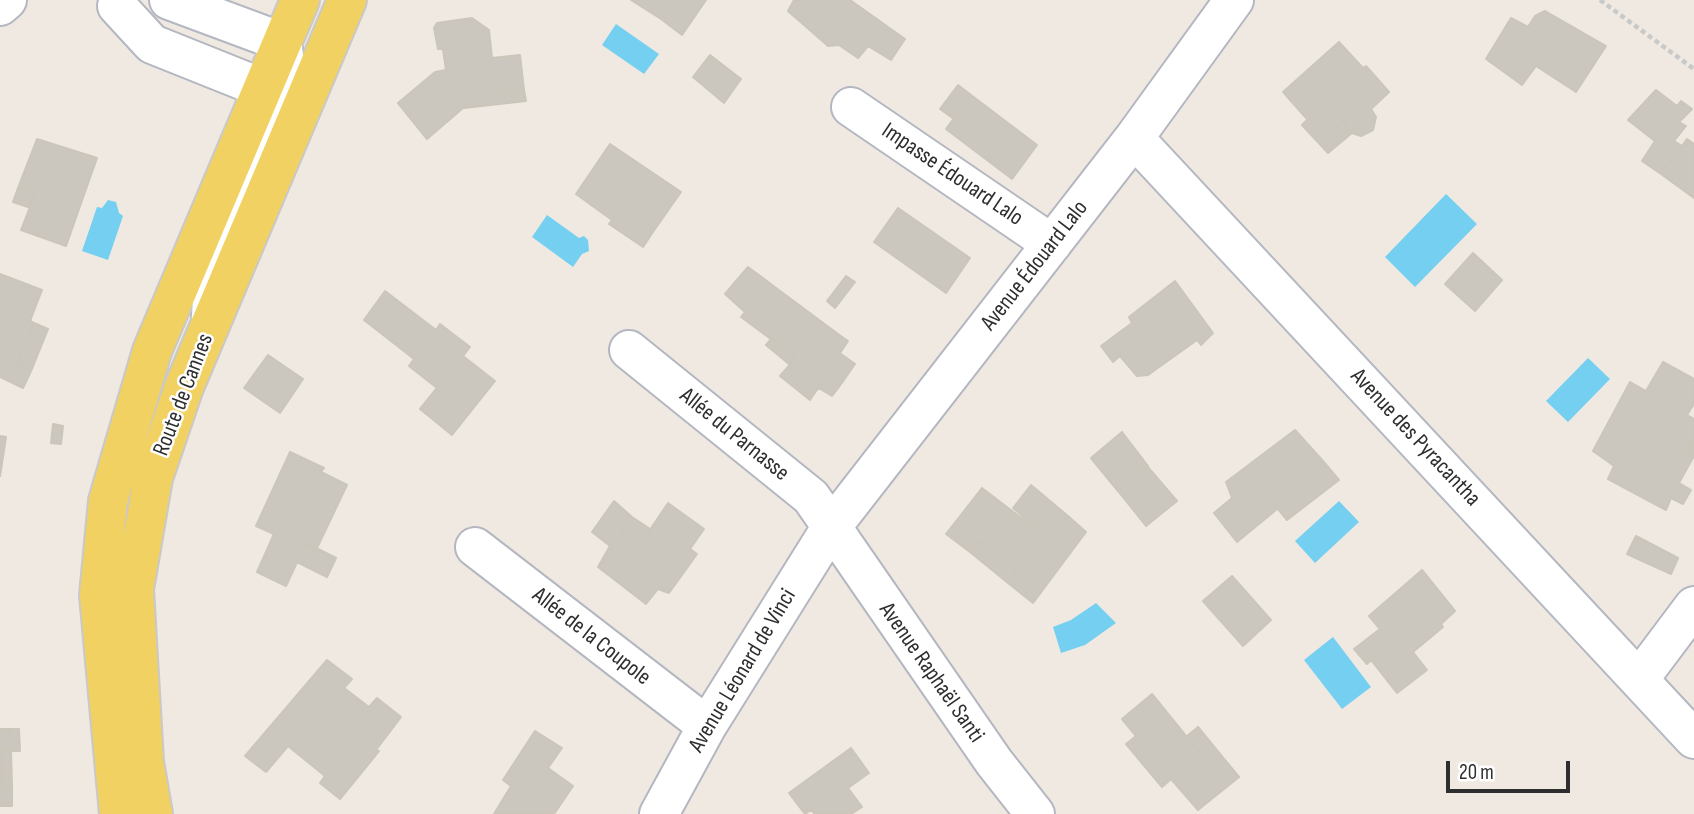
<!DOCTYPE html>
<meta charset="utf-8">
<style>
body{margin:0}
#map{position:relative;width:1694px;height:814px;overflow:hidden;background:#efe9e1;font-family:"Sofia Sans Condensed",sans-serif}
canvas{display:block}
.scale{position:absolute;left:1446px;top:761px;width:124px;height:32px;box-sizing:border-box;border:4px solid #2e2e2e;border-top:0;padding-left:9px;font-size:21px;line-height:24px;white-space:nowrap;color:#2e2e2e;-webkit-text-stroke:5px #fff;paint-order:stroke}
</style>
<div id="map">
<canvas width="1694" height="814"></canvas>
<div class="scale">20 m</div>
</div>
<script>
const g = document.querySelector('canvas').getContext('2d');
g.lineJoin = 'round';
function paint(path, color) {
  g.fillStyle = color;
  g.fill(path, 'evenodd');
}
function stroke(path, color, width, dash) {
  g.strokeStyle = color;
  g.lineWidth = width;
  g.lineCap = dash ? 'butt' : 'round';
  g.setLineDash(dash || []);
  g.stroke(path);
}
function drawText(font, color, halo, rows, align = 'center') {
  g.font = font + ' "Sofia Sans Condensed",sans-serif';
  g.lineWidth = 5;
  g.setLineDash([]);
  g.textBaseline = 'middle';
  g.strokeStyle = halo;
  g.fillStyle = color;
  for (const [text, x, y, turn = 0] of rows) {
    g.save();
    g.translate(x, y);
    g.rotate((+turn || 0) * Math.PI / 180);
    g.textAlign = isNaN(turn) ? turn : align;
    if (halo) g.strokeText(text, 0, 0);
    g.fillText(text, 0, 0);
    g.restore();
  }
}
paint(new Path2D(`
 M616,24L659,54L644,74L602,45Z
 M1446,194L1477,224L1415,287L1385,257Z
 M108,200L116,202L119,213L123,216L108,260L82,251L97,207L102,208Z
 M547,215L579,238L584,236L588,240L589,251L582,254L573,267L532,237Z
 M1588,358L1610,379L1568,422L1546,401Z
 M1339,501L1359,522L1315,563L1295,541Z
 M1096,603L1116,623L1085,645L1061,653L1053,627L1071,620Z
 M1333,637L1371,687L1342,709L1304,660Z`), '#75cff0');
const building = new Path2D(`
 M631,0H665L671,5L661,19Z
 M665,0H706L682,35L661,19L671,5Z
 M794,0H850L905,39L891,60L868,46L858,58L839,45L828,46L788,11Z
 M1545,11L1606,46L1576,92L1536,66L1522,85L1486,59L1511,18L1528,27L1535,16Z
 M472,18L489,30L492,58L520,55L524,90L497,94L496,88L484,90L427,139L398,103L435,72L446,70L443,49H438L434,28L437,23Z
 M1339,42L1363,68L1366,66L1389,92L1371,109L1376,117L1373,130L1361,136L1349,132L1345,119L1328,135L1310,117L1307,119L1283,92Z
 M710,55L741,79L724,103L693,77Z
 M958,85L971,95L954,119L940,109Z
 M496,88L497,94L524,90L526,101L464,108L484,90Z
 M1656,90L1677,106L1681,101L1692,109L1679,122L1686,126L1674,141L1682,146L1687,139L1694,144V198L1661,174L1674,156L1628,120Z
 M971,95L1037,145L1012,179L946,129Z
 M1310,117L1328,135L1345,119L1346,128L1352,133L1328,153L1302,125Z
 M37,139L97,158L66,246L21,230L35,194L18,188Z
 M1655,141L1674,156L1661,174L1642,161Z
 M610,144L681,192L655,229L622,206L612,220L576,194Z
 M18,188L35,194L28,207L13,202Z
 M622,206L655,229L643,247L609,224Z
 M898,208L970,258L946,293L874,242Z
 M1473,253L1502,280L1475,311L1445,284Z
 M748,267L838,334L830,346L855,364L839,387L826,379L816,391L787,368L795,357L741,317L745,312L725,294Z
 M0,274L42,290L30,321L34,323L17,364L31,371L23,388L0,377Z
 M846,276L855,282L835,308L827,301Z
 M1175,281L1213,333L1201,345L1197,340L1148,375L1137,376L1120,356L1113,362L1101,346L1132,323L1129,317Z
 M385,291L436,330L440,324L470,347L463,356L495,381L452,435L420,409L437,388L409,366L414,359L364,320Z
 M34,323L48,329L31,371L17,364Z
 M838,334L848,341L840,353L830,346Z
 M772,338L795,357L789,364L766,345Z
 M268,355L303,379L280,413L244,388Z
 M1663,362L1694,379V404L1687,415L1694,419V437L1686,451L1694,456L1679,483L1691,490L1683,504L1671,498L1666,510L1608,479L1614,466L1593,451L1630,382L1646,391Z
 M787,368L816,391L810,400L780,376Z
 M826,379L839,387L832,396L819,388Z
 M53,424L63,426L61,444L51,443Z
 M1295,430L1323,461L1273,503L1276,510L1237,542L1214,513L1232,498L1226,482Z
 M1122,432L1135,449L1104,474L1091,458Z
 M0,436L6,437L0,476Z
 M1694,437V456L1686,451Z
 M1135,449L1148,466L1118,491L1104,474Z
 M290,452L324,468L321,472L347,485L317,548L306,543L286,586L257,572L274,534L256,526Z
 M1323,461L1339,480L1287,520L1273,503Z
 M1147,466L1177,501L1146,526L1118,491Z
 M1031,485L1068,516L1050,540L1013,508Z
 M982,488L1050,540L1068,516L1086,532L1033,603L1008,583L1016,571L979,541L970,552L946,534Z
 M614,501L632,517L621,532L639,546L668,503L704,529L690,549L697,554L669,593L658,589L646,604L598,567L610,546L592,532Z
 M632,517L650,529L639,546L621,532Z
 M1636,536L1678,558L1671,574L1627,554Z
 M979,541L1016,571L1008,583L970,552Z
 M306,543L336,558L327,577L297,562Z
 M1422,570L1455,611L1441,624L1443,627L1413,652L1427,670L1397,693L1371,660L1367,664L1354,649L1380,629L1369,616Z
 M1232,576L1271,620L1243,646L1203,601Z
 M327,660L352,679L344,688L369,707L377,698L401,717L376,750L379,751L340,799L320,783L325,776L288,746L266,772L245,756Z
 M1152,694L1199,752L1211,743L1239,777L1198,810L1171,779L1162,787L1126,744L1136,736L1122,719Z
 M1198,727L1211,743L1199,752L1186,737Z
 M0,729H9L11,751H1L3,785L12,786V806H0Z
 M9,729H19L20,751H11Z
 M535,731L562,748L548,768L573,786L554,814H494L511,786L503,780Z
 M851,748L869,773L848,788L862,807L851,814H815L811,810L805,814L789,793Z
 M1,751H11L12,786L3,785Z`);
paint(building, '#cbc7bf');
stroke(building, '#cbc5ba', 2);
const minor = new Path2D(`
 M169,0L282,42L286,70L279,107L214,260L211,317
 M0,6L7,0
 M117,6L152,44L262,88
 M851,107L1052,244
 M1134,138L1694,739
 M629,350L811,497L994,762L1035,814
 M475,547L707,726
 M1640,678L1694,606
 M659,814L707,726L830,529L1134,138L1234,0`);
const major = new Path2D(`
 M119,814L99,595L108,501L152,351L300,0
 M153,814L144,762L134,589L153,478L184,387L347,0`);
stroke(minor, '#b4b7c1', 42);
stroke(major, '#c9c9c9', 42);
stroke(new Path2D(`
 M1600,0L1694,69`), '#c9c9c9', 4.5, [5, 3.5]);
stroke(minor, '#fff', 38);
stroke(major, '#f2d163', 38);
drawText('23px', '#2e2e2e', '#fff', [
 ["Impasse Édouard Lalo",952,175,34],
 ["Avenue Édouard Lalo",1035,266,-52],
 ["Route de Cannes",184,395,-69],
 ["Allée du Parnasse",734,435,39],
 ["Avenue des Pyracantha",1415,438,47],
 ["Allée de la Coupole",591,637,38],
 ["Avenue Léonard de Vinci",743,671,-59],
 ["Avenue Raphaël Santi",931,673,55]
]);
</script>
